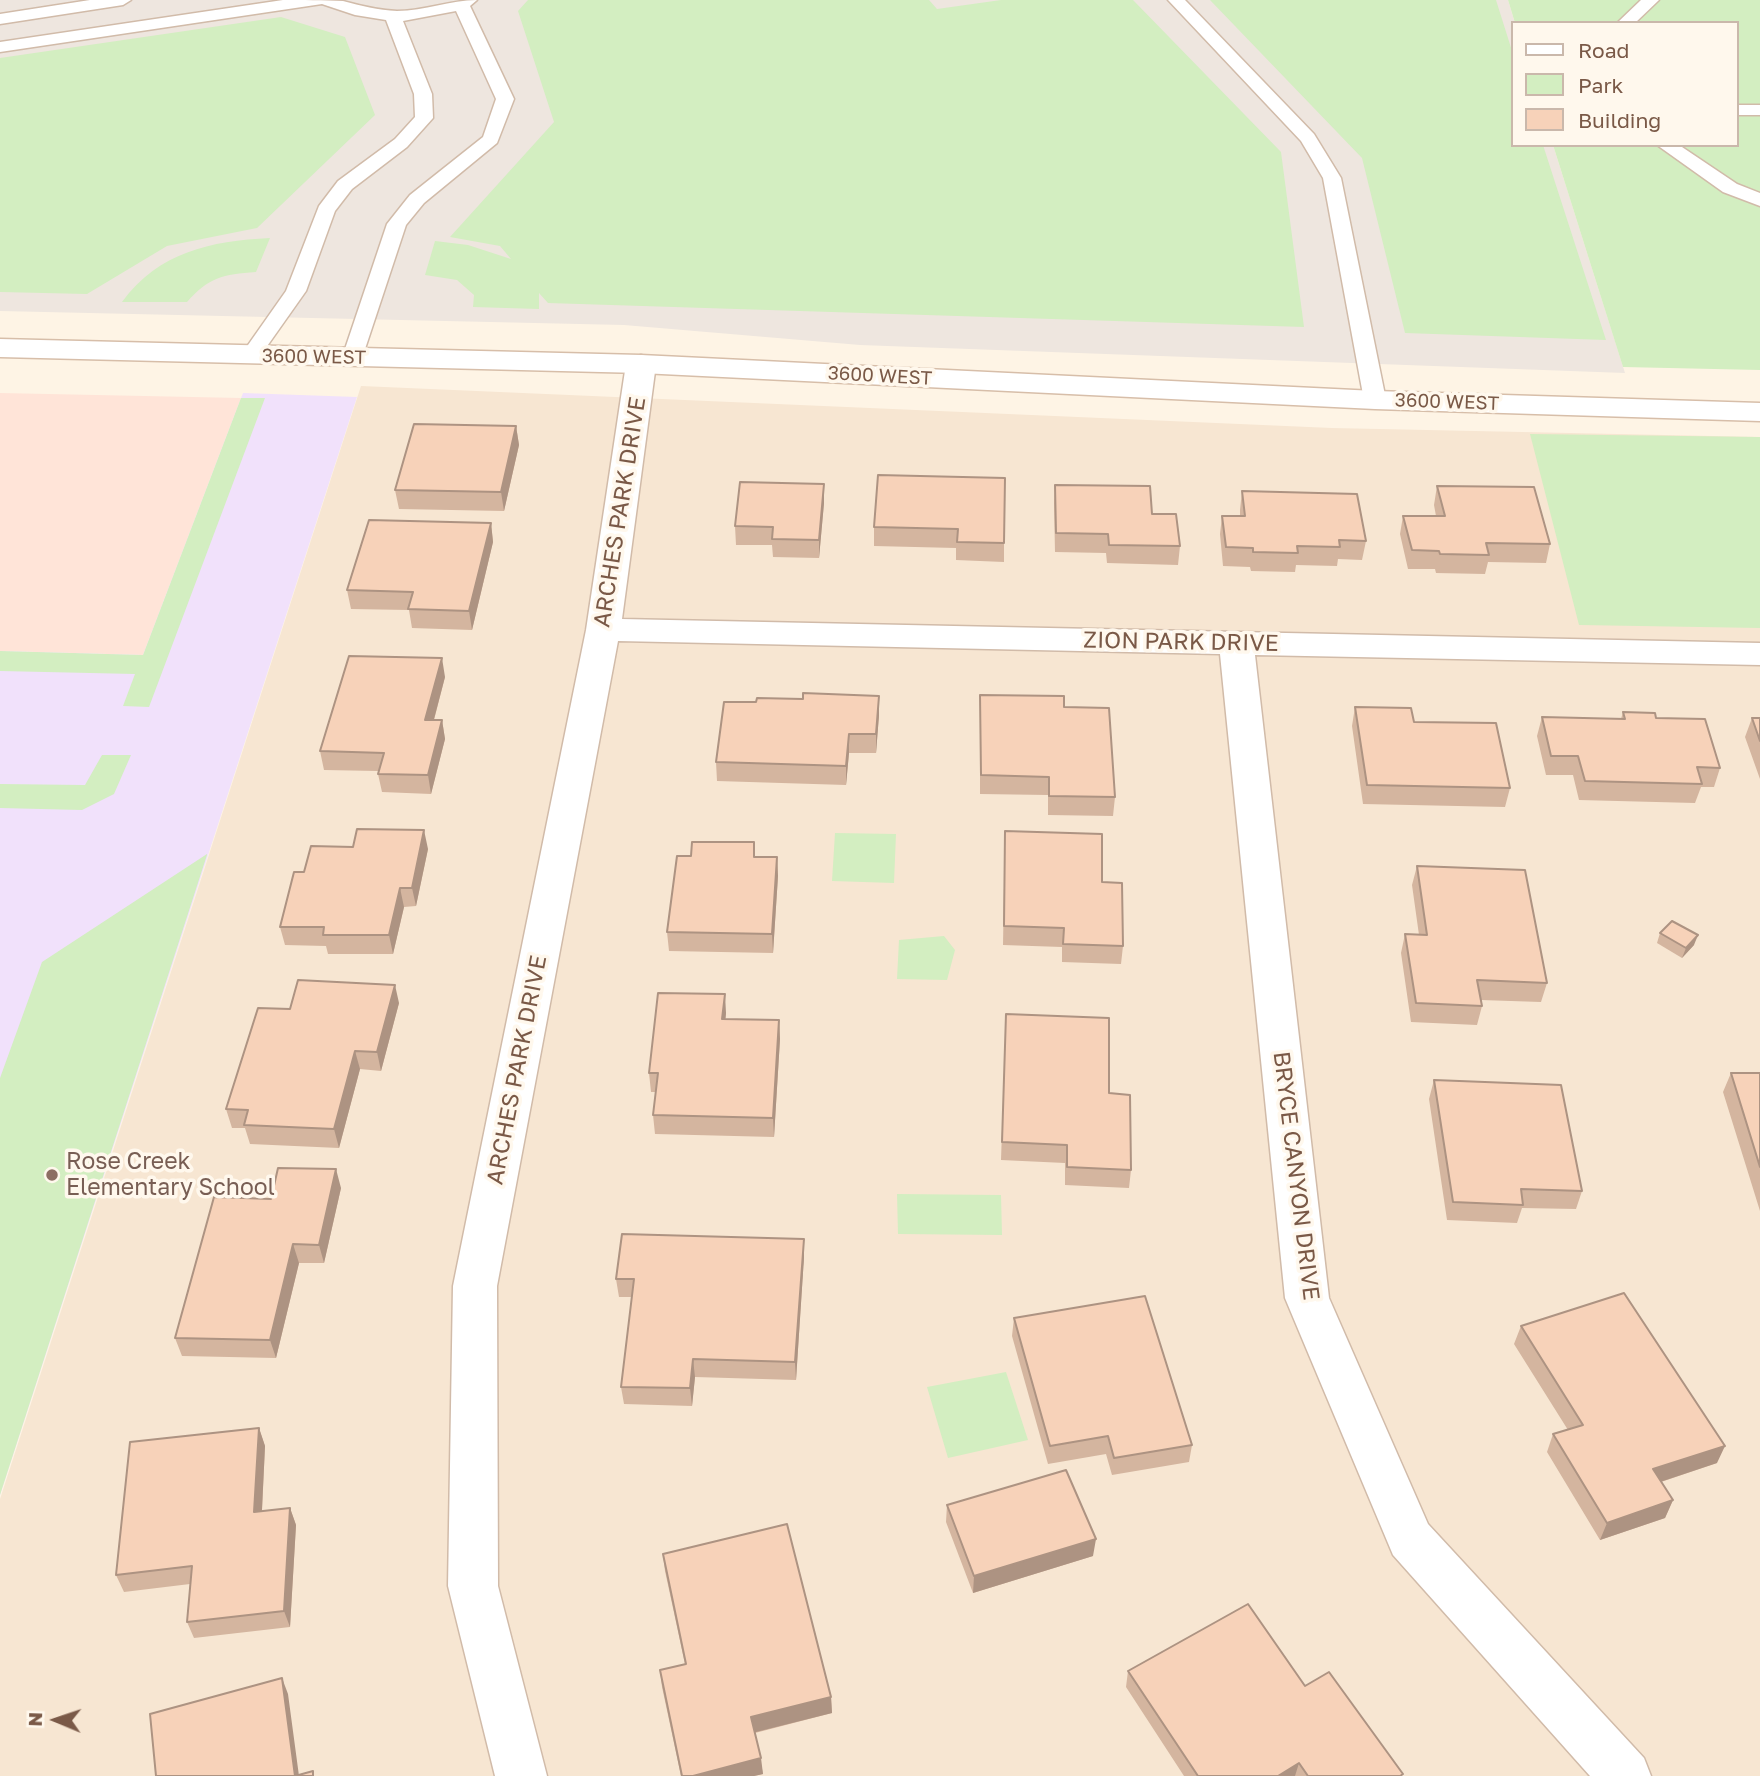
<!DOCTYPE html>
<style>
body{margin:0}
#map{position:relative;width:1760px;height:1776px;overflow:hidden;background:#fef4e5;font-family:"Golos Text",sans-serif}
canvas{display:block}
.legend{position:absolute;left:1511px;top:21px;width:228px;height:126px;box-sizing:border-box;background:#fff8ed;border:2px solid #cab8ab;margin:0;padding:9px 12px;list-style:none;font-size:21px;color:#7a5947}
.legend li{display:flex;align-items:center;gap:14px;height:35px}
.legend b{width:35px;border:2px solid #cab8ab}
.north{position:absolute;left:21px;top:1685px;width:70px;height:70px;-webkit-text-stroke:5px #fff8ed;paint-order:stroke;rotate:272deg;font-size:19px;font-weight:700;line-height:28px;text-align:center;color:#7a5947}
.north::after{content:'';display:block;margin:auto;width:24px;height:32px;background:#7a5947;clip-path:polygon(50% 0,100% 100%,50% 72%,0 100%)}
</style>
<div id="map">
<canvas width="1760" height="1776"></canvas>
<ul class="legend">
<li><b style="height:9px;background:#fff"></b>Road</li>
<li><b style="height:19px;background:#d3eec1"></b>Park</li>
<li><b style="height:19px;background:#f7d2b9"></b>Building</li>
</ul>
<div class="north">N</div>
</div>
<script>
const g = document.querySelector('canvas').getContext('2d');
g.lineJoin = 'round';
function paint(path, color) {
  g.fillStyle = color;
  g.fill(path, 'evenodd');
}
function stroke(path, color, width, dash) {
  g.strokeStyle = color;
  g.lineWidth = width;
  g.lineCap = dash ? 'butt' : 'round';
  g.setLineDash(dash || []);
  g.stroke(path);
}
function drawText(font, color, halo, rows, align = 'center') {
  g.font = font + ' "Golos Text",sans-serif';
  g.lineWidth = 7;
  g.setLineDash([]);
  g.textBaseline = 'middle';
  g.strokeStyle = halo;
  g.fillStyle = color;
  for (const [text, x, y, turn = 0] of rows) {
    g.save();
    g.translate(x, y);
    g.rotate((+turn || 0) * Math.PI / 180);
    g.textAlign = isNaN(turn) ? turn : align;
    if (halo) g.strokeText(text, 0, 0);
    g.fillText(text, 0, 0);
    g.restore();
  }
}
paint(new Path2D(`
 M361,386L1332,428L1760,437V1776H0V1499Z`), '#f7e6d2');
paint(new Path2D(`
 M0,393L241,398L143,655L0,651Z`), '#ffe4d8');
paint(new Path2D(`
 M0,0H1508L1515,23L1513,145H1553L1625,373L860,345L624,325L0,311Z`), '#eee6df');
paint(new Path2D(`
 M243,393L357,397L0,1495V651L143,655Z`), '#f1e1fb');
paint(new Path2D(`
 M528,0H929L937,9L1001,0H1133L1281,152L1304,327L548,303L539,293V309L473,307L474,295L457,280L425,275L435,241L468,245L511,259L500,246L450,237L554,122L518,11Z
 M1210,0H1496L1513,54V145H1543L1606,340L1405,333L1362,158Z
 M1508,0H1760V370L1623,367L1553,145H1737V23H1515Z
 M281,17L345,37L375,115L257,228L167,246L87,294L0,292V58Z
 M270,238L256,272C223,274 208,278 187,302H122C159,252 210,241 270,238Z
 M241,398H265L149,707L123,706L135,674L0,671V651L143,655Z
 M1530,434L1760,437V628L1579,625Z
 M102,755H131L114,794L82,810L0,808V784L85,785Z
 M835,833L896,834L894,883L832,881Z
 M207,854V855L0,1495V1078L42,962Z
 M944,936L955,950L947,980L897,979L899,940Z
 M897,1194L1001,1195L1002,1235L898,1234Z
 M1006,1372L1028,1440L948,1458L927,1387Z`), '#d3eec1');
const service = new Path2D(`
 M90,0H131L123,5L0,24V14Z
 M283,0C301,0 325,0 343,1C361,6 378,10 397,11C425,11 450,0 477,0L470,6L514,99L497,143L424,203L406,225L362,358L359,362H345L342,358L387,224L410,195L483,137L496,99L456,11L403,21L432,94L433,118L407,147L352,189L335,211L306,291L258,359H244L241,355L286,291L319,206L338,181L395,139L415,117L414,94L386,20L355,15L322,4L0,52V42Z
 M1168,0H1185L1314,134L1341,178L1386,400L1382,404H1368L1364,400L1323,178L1301,141Z
 M1641,0H1659L1635,23H1617Z
 M1737,105H1760V115H1737Z
 M1657,145H1679L1737,184L1760,193V206L1723,192Z`);
const minor = new Path2D(`
 M641,355L652,358L656,364L622,619L1760,643V665L1255,655L1329,1298L1428,1524L1644,1758L1651,1776H1590L1393,1555L1285,1298L1220,654L618,641L497,1286L498,1586L547,1776H495L448,1586L453,1286L586,630L626,364L630,358Z`);
const secondary = new Path2D(`
 M0,339L641,355L1375,391L1760,403V421L1375,409L641,373L0,357Z`);
stroke(service, '#d1bba9', 3);
stroke(minor, '#d1bba9', 3);
stroke(secondary, '#d7bea9', 3);
paint(service, '#fff');
paint(minor, '#fff');
paint(secondary, '#fff');
paint(new Path2D(`
 M516,426L519,445L504,511L399,509L395,490Z
 M878,475L1004,543V562L956,560V548L874,546V527Z
 M824,484V503L819,558L773,557L772,545H736L735,526Z
 M1055,485L1152,514L1180,546L1178,565L1107,563L1106,553L1055,552L1054,503Z
 M1437,486L1550,544L1546,563L1488,562L1485,574L1436,573L1435,569H1408L1400,534L1403,516H1436L1434,505Z
 M1242,491L1366,541L1362,560L1338,559L1337,566L1296,565L1295,572L1251,571L1250,567L1223,566L1220,534L1222,516H1240V510Z
 M491,523L493,542L472,630L412,628L409,610L351,609L347,590Z
 M445,677L434,720H442L445,739L431,794L382,792L378,774V771L324,770L320,751Z
 M980,695L1064,707L1115,797L1113,816L1048,815V795L980,794Z
 M879,696V715L876,753H849L846,785L717,781L716,762L756,702Z
 M1355,707L1414,722L1510,788L1505,807L1363,804L1352,726Z
 M1623,712L1656,718L1720,768L1714,787H1701L1695,803L1579,800L1573,775H1546L1537,736L1542,717L1621,719Z
 M1752,718H1760V779L1745,737Z
 M1005,831L1102,882L1123,946L1121,964L1062,962V947L1003,945Z
 M754,842L755,857H777L778,876L773,953L669,951L667,932L691,856Z
 M428,849L416,906L404,907L393,954H328L326,946L285,945L280,927L304,872Z
 M1417,866L1547,983L1541,1002L1481,1000L1482,1006L1477,1025L1411,1022L1401,953L1405,934L1419,935L1412,885Z
 M1660,933L1694,945L1682,958L1657,943Z
 M399,1003L381,1071L360,1069L339,1148L250,1144L245,1128H232L226,1109L290,1009Z
 M726,1013L725,1019L779,1020L780,1039L774,1137L655,1134L653,1115L656,1092H651L649,1073Z
 M1006,1014L1109,1093L1131,1170L1129,1188L1065,1185V1163L1001,1160Z
 M1731,1073H1760V1211L1723,1092Z
 M1434,1080L1582,1191L1576,1209L1522,1208L1517,1223L1447,1220L1429,1099Z
 M341,1188L324,1263H299L276,1358L182,1356L175,1338L271,1199Z
 M804,1257L796,1380L695,1377L692,1406L624,1404L621,1387L632,1297H619L616,1279Z
 M1014,1318L1192,1445L1189,1462L1112,1475L1106,1454L1048,1464L1012,1336Z
 M1521,1326L1717,1463L1661,1482L1673,1500L1665,1518L1600,1540L1547,1452L1553,1434L1568,1430L1514,1344Z
 M259,1428L265,1446L262,1511L290,1508L296,1525L290,1627L194,1638L187,1622L190,1584L124,1592L116,1575Z
 M947,1505L1093,1556L973,1593L946,1522Z
 M663,1554L831,1697L832,1713L755,1733L763,1774L754,1776H681L662,1687L660,1670L685,1664L665,1571Z
 M1128,1671L1305,1686L1402,1776H1184L1126,1687Z`), '#d4b59f');
paint(new Path2D(`
 M516,426L519,445L504,511L501,492Z
 M824,484V503L819,558V540Z
 M491,523L493,542L472,630L469,611Z
 M442,658L445,677L429,738L425,720Z
 M879,696V715L876,753V734Z
 M442,720L445,739L431,794L428,775Z
 M849,734V753L846,785V766Z
 M424,830L428,849L416,906L412,888Z
 M777,857L778,876L773,953L772,934Z
 M400,888L404,907L393,954L389,935Z
 M1698,935L1694,945L1682,958L1686,948Z
 M395,985L399,1003L381,1071L377,1052Z
 M725,994L726,1013L724,1038L722,1019Z
 M779,1020L780,1039L774,1137L773,1118Z
 M355,1051L360,1069L339,1148L334,1129Z
 M336,1169L341,1188L324,1263L319,1245Z
 M804,1239V1257L796,1380L795,1362Z
 M293,1244L299,1263L276,1358L270,1340Z
 M693,1359L695,1377L692,1406L690,1388Z
 M259,1428L265,1446L261,1529L254,1512Z
 M1725,1446L1717,1463L1645,1487L1653,1469Z
 M1673,1500L1665,1518L1600,1540L1607,1523Z
 M290,1508L296,1525L290,1627L284,1611Z
 M1096,1539L1093,1556L973,1593L974,1576Z
 M282,1678L288,1694L299,1776H295Z
 M831,1697L832,1713L752,1733L751,1717Z
 M761,1758L763,1774L754,1776H693Z
 M1299,1763L1295,1776H1278Z`), '#ad9382');
const building = new Path2D(`
 M414,424L516,426L501,492L395,490Z
 M878,475L1005,478L1004,543L957,542L958,529L874,527Z
 M740,482L824,484L819,540L772,539L773,527L735,526Z
 M1055,485L1150,486L1152,514H1176L1180,546L1109,545L1108,534L1056,533Z
 M1437,486L1534,487L1550,544L1486,543L1489,555L1440,554L1439,551L1412,550L1403,516H1445Z
 M1242,491L1357,494L1366,541L1339,540L1340,547L1297,546L1298,553L1253,552V548L1226,547L1222,516H1245Z
 M369,520L491,523L469,611L408,609L413,592L347,590Z
 M349,656L442,658L425,720H442L428,775L378,774L384,753L320,751Z
 M803,693L879,696L876,734H849L846,766L716,762L724,702H756L757,698L803,699Z
 M980,695L1064,696V707L1109,708L1115,797L1049,796V777L981,775Z
 M1355,707L1411,708L1414,722L1496,723L1510,788L1367,785Z
 M1623,712L1655,713L1656,718L1705,719L1720,768L1697,767L1702,784L1585,781L1578,756H1551L1542,717L1625,719Z
 M1752,718H1760V741Z
 M357,829L424,830L412,888H400L389,935H323L324,927H280L294,872H304L311,846L353,847Z
 M1005,831L1102,834V882L1122,883L1123,946L1063,944L1064,928L1004,926Z
 M692,842H754V857H777L772,934L667,932L677,856H691Z
 M1417,866L1525,870L1547,983L1477,980L1482,1006L1416,1003L1405,934L1427,935Z
 M1672,921L1698,935L1686,948L1660,933Z
 M298,980L395,985L377,1052L355,1051L334,1129L244,1125L248,1110L226,1109L258,1008L290,1009Z
 M658,993L725,994L722,1019L779,1020L773,1118L653,1115L658,1073H649Z
 M1006,1014L1109,1018V1093L1130,1095L1131,1170L1067,1167V1145L1002,1142Z
 M1731,1073H1760V1167Z
 M1434,1080L1561,1085L1582,1191L1521,1189L1523,1205L1453,1202Z
 M278,1168L336,1169L319,1245L293,1244L270,1340L175,1338L214,1197L271,1199Z
 M622,1234L804,1239L795,1362L693,1359L690,1388L621,1387L634,1279H616Z
 M1624,1293L1725,1446L1653,1469L1673,1500L1607,1523L1553,1434L1583,1425L1521,1326Z
 M1145,1296L1192,1445L1114,1458L1108,1436L1050,1446L1014,1318Z
 M259,1428L254,1512L290,1508L284,1611L187,1622L192,1566L116,1575L130,1442Z
 M1066,1470L1096,1539L974,1576L947,1505Z
 M787,1524L831,1697L751,1717L761,1758L693,1776H682L660,1670L686,1664L663,1554Z
 M1248,1604L1305,1686L1329,1672L1403,1774L1400,1776H1308L1299,1763L1278,1776H1198L1128,1671Z
 M282,1678L295,1776L313,1771V1776H156L150,1714Z`);
paint(building, '#f7d2b9');
stroke(building, '#ad9382', 2);
for (const [x, y, r, color] of [
 [52,1175,7,"#8d6e63"]
]) {
  const dot = new Path2D();
  dot.arc(x, y, r, 0, 2 * Math.PI);
  g.fillStyle = color;
  g.fill(dot);
  stroke(dot, '#fff8ed', 2.5);
}
drawText('19px', '#7a5947', '#fff8ed', [
 ["3600 WEST",314,357,1],
 ["3600 WEST",880,376,3],
 ["3600 WEST",1447,402,2]
]);
drawText('23px', '#7a5947', '#fff8ed', [
 ["ARCHES PARK DRIVE",620,512,-81],
 ["ZION PARK DRIVE",1181,642,1],
 ["ARCHES PARK DRIVE",517,1070,-79],
 ["BRYCE CANYON DRIVE",1296,1176,83]
]);
drawText('23px', '#785e54', '#fff8ed', [
 ["Rose Creek",66,1162],
 ["Elementary School",66,1188]
], 'left');
</script>
